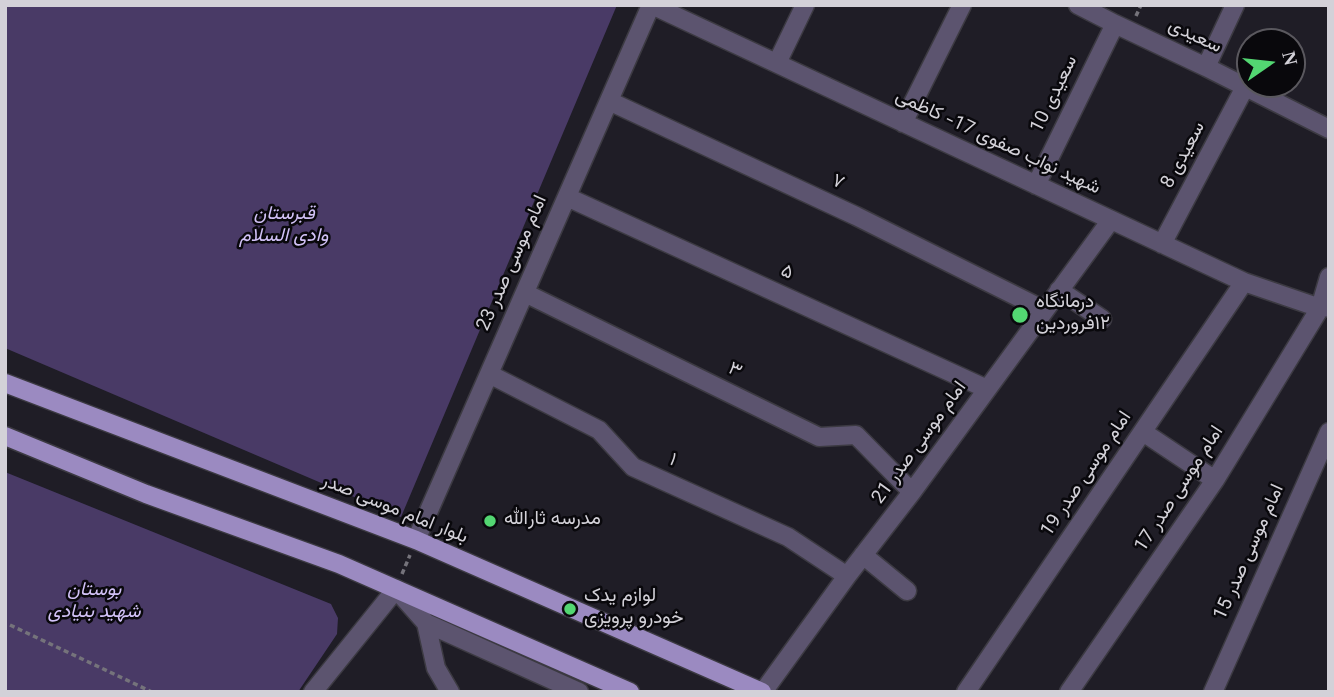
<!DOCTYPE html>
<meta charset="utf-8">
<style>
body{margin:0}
#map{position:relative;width:1334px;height:697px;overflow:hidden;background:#1f1d26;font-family:Georgia,serif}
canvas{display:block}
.frame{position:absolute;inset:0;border:7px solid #d3d1d8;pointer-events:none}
.north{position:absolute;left:1236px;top:28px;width:70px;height:70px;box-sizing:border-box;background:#09080c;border:2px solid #5a585e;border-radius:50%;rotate:76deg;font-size:19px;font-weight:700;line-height:28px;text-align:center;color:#d3d1d8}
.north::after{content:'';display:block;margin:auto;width:24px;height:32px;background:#53d672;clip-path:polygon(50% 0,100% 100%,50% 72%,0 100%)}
</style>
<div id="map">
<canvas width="1334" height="697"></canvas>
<div class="frame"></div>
<div class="north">N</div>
</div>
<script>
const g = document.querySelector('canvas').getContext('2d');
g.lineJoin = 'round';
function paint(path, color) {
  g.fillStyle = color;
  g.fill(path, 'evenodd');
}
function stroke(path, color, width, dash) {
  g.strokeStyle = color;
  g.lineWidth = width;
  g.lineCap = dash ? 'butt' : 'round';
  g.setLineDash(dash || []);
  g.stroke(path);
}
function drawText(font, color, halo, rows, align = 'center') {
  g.font = font + ' Georgia,Vazirmatn,serif';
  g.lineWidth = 5;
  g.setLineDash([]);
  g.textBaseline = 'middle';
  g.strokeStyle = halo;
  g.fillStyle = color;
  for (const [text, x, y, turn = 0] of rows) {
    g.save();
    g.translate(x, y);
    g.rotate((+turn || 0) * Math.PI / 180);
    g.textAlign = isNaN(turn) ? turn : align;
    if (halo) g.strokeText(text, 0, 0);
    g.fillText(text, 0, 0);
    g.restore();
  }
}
paint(new Path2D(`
 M5,5H617L401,517L5,348Z
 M5,472L331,604L338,618L337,634L298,692H5Z`), '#493a66');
const minor = new Path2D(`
 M652,5L1244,282L1320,308L1329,307
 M1078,5L1115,24L1206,67L1329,129
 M777,63L805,5
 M1206,67L1235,5
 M609,101L856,216L1044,310
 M903,123L962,5
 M1036,185L1115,24
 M567,197L987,389
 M1162,244L1245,87
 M1059,290L1102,319
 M525,293L819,437L856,435L912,492
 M489,374L599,430L633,467L788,537L847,576
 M1143,432L1215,480
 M416,540L651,5
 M863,555L907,591
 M426,623L436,668L450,692
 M313,692L396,589L426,623L579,692
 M763,692L847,576L912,492L1111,220
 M966,692L1244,282
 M1069,692L1215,480L1320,308L1329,277
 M1213,692L1329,432`);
const major = new Path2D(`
 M5,383L416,540L762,692
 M5,436L146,494L339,564L630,692`);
stroke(minor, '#3c3a42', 21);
stroke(major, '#3c3a42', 21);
stroke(new Path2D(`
 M1136,16L1141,5
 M402,574L410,555
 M10,625L152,692`), '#75737b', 3.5, [5, 3.5]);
stroke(minor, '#5c546f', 18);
stroke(major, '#9b8ac1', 18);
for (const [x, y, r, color] of [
 [1020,315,9,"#53d672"],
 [490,521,7,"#53d672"],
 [570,609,7,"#53d672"]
]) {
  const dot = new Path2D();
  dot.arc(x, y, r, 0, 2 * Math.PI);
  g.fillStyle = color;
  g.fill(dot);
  stroke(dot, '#09080c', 2.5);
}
drawText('19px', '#d3d1d8', '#09080c', [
 ["سعیدی",1194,38,25],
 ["سعیدی 10",1056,95,-64],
 ["شهید نواب صفوی 17- کاظمی",997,144,25],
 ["سعیدی 8",1185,156,-62],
 ["۷",837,184,25],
 ["امام موسی صدر 23",514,264,-66],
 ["۵",786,274,24],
 ["۳",734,372,26],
 ["امام موسی صدر 21",921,444,-54],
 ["۱",672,462,24],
 ["امام موسی صدر 19",1088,475,-56],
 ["امام موسی صدر 17",1181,490,-57],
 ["بلوار امام موسی صدر",394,511,22],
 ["امام موسی صدر 15",1251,553,-66]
]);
drawText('italic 19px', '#d2c2f7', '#09080c', [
 ["قبرستان",284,216],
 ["وادی السلام",284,238],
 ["بوستان",94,592],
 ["شهید بنیادی",94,614]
]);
drawText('19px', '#d3d1d8', '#09080c', [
 ["درمانگاه",1036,304],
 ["١٢فروردین",1036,326],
 ["مدرسه ثارالله",504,521],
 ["لوازم یدک",584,598],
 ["خودرو پرویزی",584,620]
], 'left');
</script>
